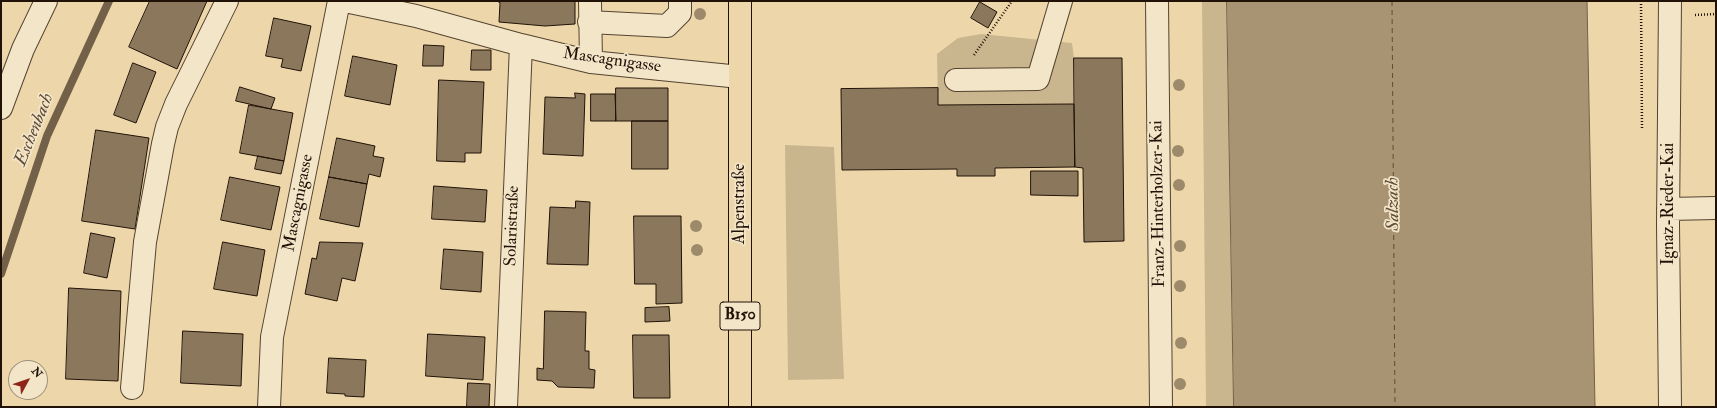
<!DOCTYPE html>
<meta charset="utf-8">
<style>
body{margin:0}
#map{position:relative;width:1717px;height:408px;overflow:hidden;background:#edd7aa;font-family:"IM FELL Double Pica",serif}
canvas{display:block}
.frame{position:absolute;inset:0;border:2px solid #211208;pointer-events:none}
.north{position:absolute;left:8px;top:360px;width:40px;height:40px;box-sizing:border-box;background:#f3e5c8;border:1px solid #9f917b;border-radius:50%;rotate:50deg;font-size:11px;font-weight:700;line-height:16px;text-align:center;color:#211208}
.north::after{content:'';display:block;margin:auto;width:14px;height:18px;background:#8f2418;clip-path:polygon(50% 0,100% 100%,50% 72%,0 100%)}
</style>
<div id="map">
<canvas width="1717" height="408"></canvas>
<div class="frame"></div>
<div class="north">N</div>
</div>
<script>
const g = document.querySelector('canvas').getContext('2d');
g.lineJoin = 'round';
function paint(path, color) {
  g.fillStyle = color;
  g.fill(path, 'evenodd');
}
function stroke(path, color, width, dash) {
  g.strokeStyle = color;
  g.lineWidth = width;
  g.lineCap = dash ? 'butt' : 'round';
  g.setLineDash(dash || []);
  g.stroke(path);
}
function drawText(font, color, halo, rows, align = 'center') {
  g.font = font + ' "IM FELL Double Pica",serif';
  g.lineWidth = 3.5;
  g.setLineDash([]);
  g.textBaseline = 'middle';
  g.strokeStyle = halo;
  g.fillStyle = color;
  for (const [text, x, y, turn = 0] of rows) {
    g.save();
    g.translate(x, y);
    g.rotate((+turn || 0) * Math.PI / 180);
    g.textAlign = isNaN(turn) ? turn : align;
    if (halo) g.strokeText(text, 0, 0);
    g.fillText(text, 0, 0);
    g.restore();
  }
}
paint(new Path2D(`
 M1202,1H1227L1234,407H1206Z
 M981,34L1072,43L1074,58V104L938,105L937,54L958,38Z
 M785,145L834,147L844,379L788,380Z`), '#cab68e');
const water = new Path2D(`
 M1227,1H1587L1595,407H1234Z`);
paint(water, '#a89473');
stroke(water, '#726048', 1);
stroke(new Path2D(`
 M1,274L47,136L109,1`), '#726048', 8);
stroke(new Path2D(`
 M1392,1L1395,407`), '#5e4c38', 1, [5, 4]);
const building = new Path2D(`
 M150,1H207L177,69L129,47Z
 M497,1H575V24L545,26L499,22L500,3Z
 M980,2L997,12L988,28L971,18Z
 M274,18L311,26L301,71L281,67L283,59L266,56Z
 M424,45L444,46L443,66H423Z
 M472,50H491V70H471Z
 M353,56L397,65L390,105L345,96Z
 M1074,58H1122L1124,241L1084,242L1083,168L1075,167Z
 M133,63L156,72L136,123L114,115Z
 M439,80L484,82L481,153H465V162L437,161Z
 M240,87L275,98L271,109L236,101Z
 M616,88H668V121H616Z
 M938,88V105L1074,104L1075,167L995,168V176H957V169L842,170L841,89Z
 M575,93L585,94L583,156L543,154L545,97L575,98Z
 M591,94H615L616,121H591Z
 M249,105L293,113L284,161L240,153Z
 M632,121H668V169H632Z
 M96,130L149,138L135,229L82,221Z
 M337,138L375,146L373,156L384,158L380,177L369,174L367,184L329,177Z
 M258,156L284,161L281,174L255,169Z
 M1031,171H1078V196L1031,195Z
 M230,177L280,187L271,230L221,220Z
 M329,177L367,184L359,227L320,219Z
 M434,186L487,190L485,222L432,219Z
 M576,201L590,202L588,265L547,264L550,207L575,208Z
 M634,216H681L682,303L656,304V284H635Z
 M91,233L115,238L107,278L84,273Z
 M223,242L265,250L257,296L214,289Z
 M320,242L363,243L355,281L342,278L337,301L305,294L312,258L316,259Z
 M444,249L483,252L481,292L441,289Z
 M69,288L121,291L118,381L66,379Z
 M669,307L670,321L645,322V308Z
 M545,311L586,312L585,351H589V369L595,370L594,388L558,387L552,381L537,380V368L543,369Z
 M183,331L243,334L241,386L181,383Z
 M428,334L485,337L483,380L426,376Z
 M633,335H669L670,398H634Z
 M329,358L366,360L364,397L345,396V394L327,393Z
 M468,383L490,384L489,407H467Z`);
paint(building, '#8b785c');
stroke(building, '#211208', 1);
const minor = new Path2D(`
 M345,1L416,16L521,45L591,62L740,77
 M590,1L591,62
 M1157,1L1161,407
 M589,22L667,26L680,13V1
 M956,80L1038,79L1061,1
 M1,108L23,49L46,1
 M1668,209L1716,208
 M132,388L145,242L163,144L167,127L176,104L227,1
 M269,407L272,337L339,1
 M506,407L521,45
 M1670,407L1668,224L1670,1`);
const major = new Path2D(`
 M740,1V407`);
stroke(minor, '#544330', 24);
stroke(major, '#211208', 24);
stroke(new Path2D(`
 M1641,1L1642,128
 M1695,15L1716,14
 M974,55L1012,1`), '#211208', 2.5, [1, 2]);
stroke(minor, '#f3e5c8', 22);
stroke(major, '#edd7aa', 22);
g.fillStyle = '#9d8a6b';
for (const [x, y] of [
 [700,14],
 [1179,85],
 [1178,151],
 [1179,185],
 [696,226],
 [1180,246],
 [697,250],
 [1180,286],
 [1181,343],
 [1180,384]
]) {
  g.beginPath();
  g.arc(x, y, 6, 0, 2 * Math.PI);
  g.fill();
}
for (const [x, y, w] of [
 [740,316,40]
]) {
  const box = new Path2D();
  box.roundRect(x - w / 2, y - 14, w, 28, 3);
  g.fillStyle = '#f3e5c8';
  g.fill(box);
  stroke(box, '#211208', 1);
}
drawText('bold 16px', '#211208', null, [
 ["B150",740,316]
]);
drawText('17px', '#211208', '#f3e5c8', [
 ["Mascagnigasse",612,61,8],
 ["Mascagnigasse",299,203,-79],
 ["Alpenstraße",740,204,-90],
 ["Franz-Hinterholzer-Kai",1159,204,-91],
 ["Ignaz-Rieder-Kai",1669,204,-90],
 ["Solaristraße",513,226,-88]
]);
drawText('italic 18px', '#5e4c38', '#f3e5c8', [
 ["Eschenbach",35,130,-68],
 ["Salzach",1394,204,-91]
]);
</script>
